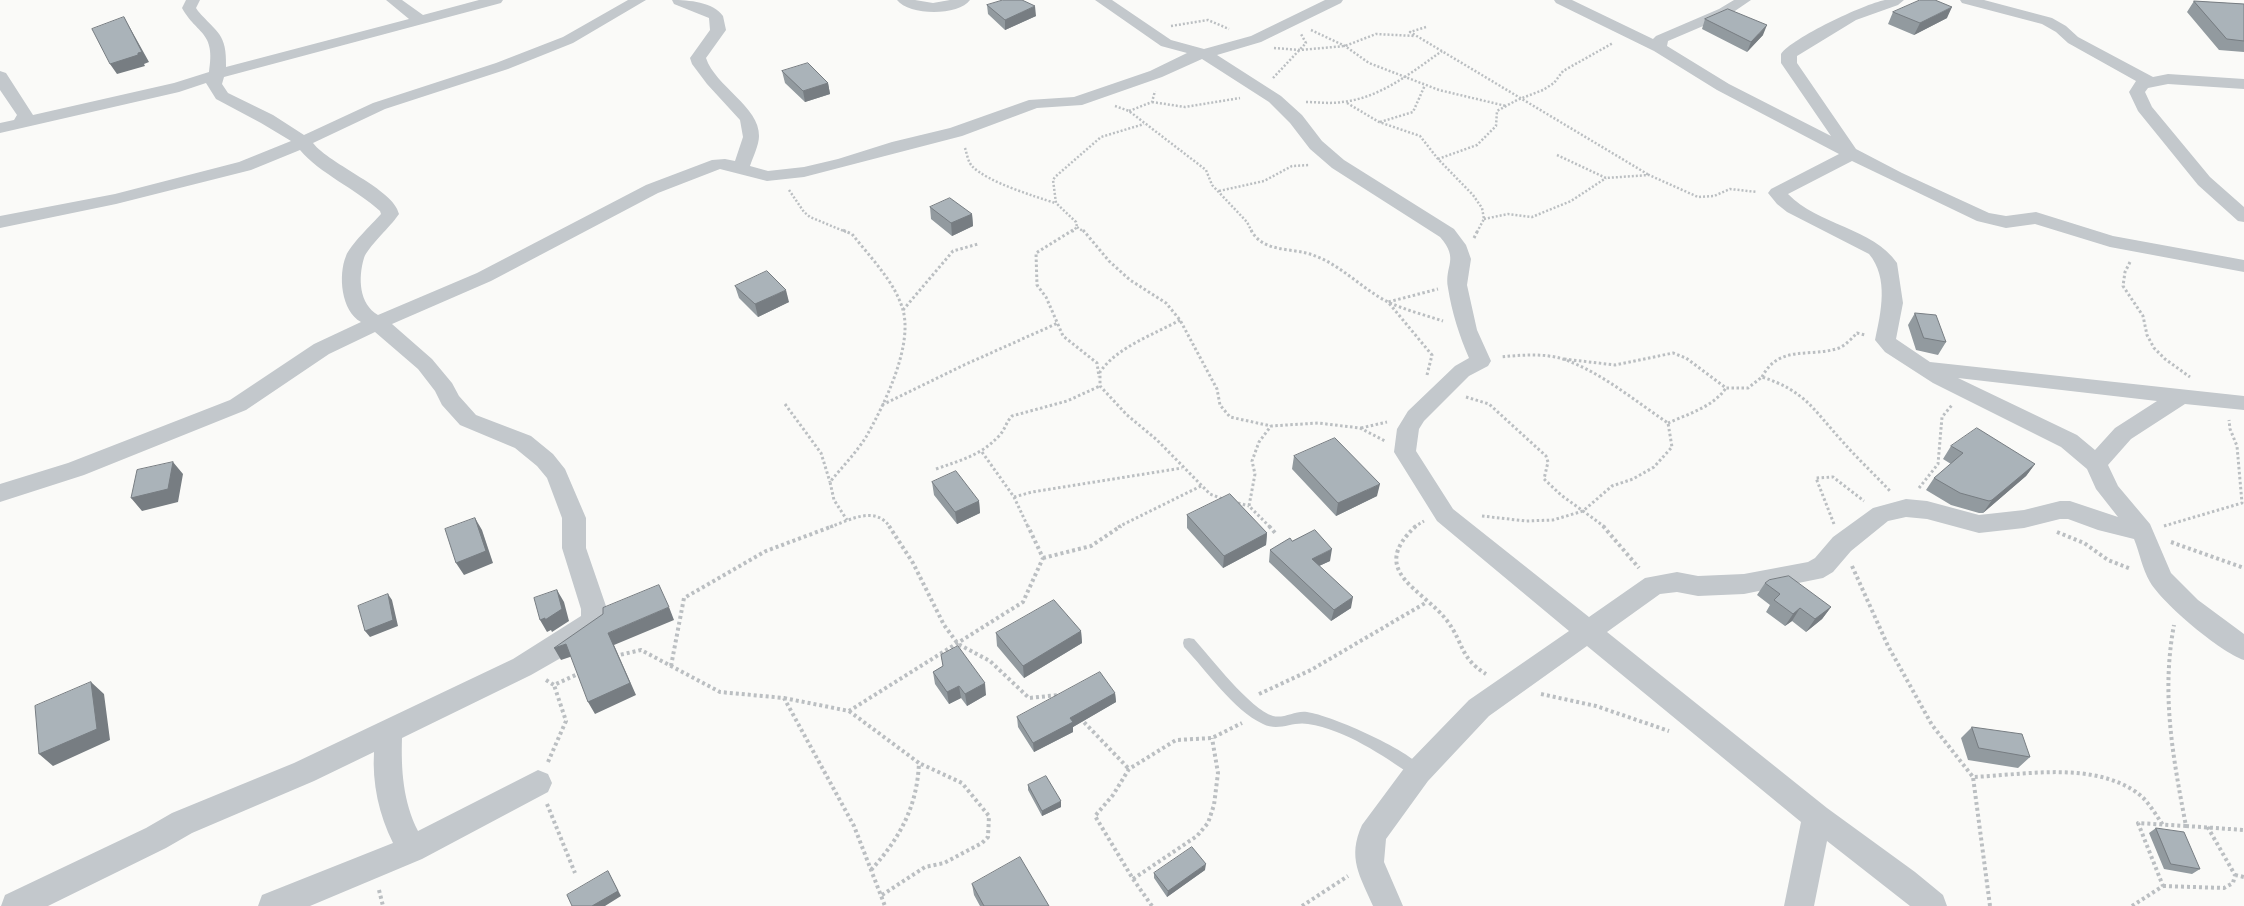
<!DOCTYPE html>
<style>
body{margin:0}
canvas{display:block;background:#fafaf8}
</style>
<canvas width="2244" height="906"></canvas>
<script>
const g = document.querySelector('canvas').getContext('2d');
g.lineJoin = 'round';
function stroke(path, color, width, dash) {
  g.strokeStyle = color;
  g.lineWidth = width;
  g.lineCap = dash ? 'butt' : 'round';
  g.setLineDash(dash || []);
  g.stroke(path);
}
function paint(path, color) {
  g.fillStyle = color;
  g.fill(path, 'evenodd');
}
stroke(new Path2D(`
 M1171,26L1208,20L1229,29
 M1426,27L1410,32L1649,175
 M1311,30L1345,46L1369,63L1439,90L1506,106
 M1274,48L1300,50L1345,46L1376,34L1415,36
 M1273,78L1306,43L1301,34
 M1152,102L1185,107L1240,98
 M1306,102C1318,102 1330,104 1341,102C1379,99 1412,72 1442,51
 M1347,103L1379,122L1420,136L1438,159L1473,195L1482,208L1484,219L1477,232
 M1115,106L1129,111L1206,170L1212,185L1247,222L1252,232
 M1129,111L1152,102L1155,91
 M1380,122L1413,112L1425,85
 M965,148C967,154 968,162 972,166C987,182 1034,196 1055,203
 M1557,155L1606,178L1649,175L1698,197L1714,196L1730,189L1757,192
 M1438,159L1477,145L1496,126L1497,111L1517,100L1543,90L1554,83L1563,71L1613,43
 M789,190L804,212L810,217L846,232
 M1219,191L1264,181L1292,166L1310,165
 M1484,219L1508,214L1532,217L1571,201L1606,178
 M1077,227L1084,232
 M1072,232L1077,227L1076,222L1056,203L1053,180L1055,177L1101,137L1144,124`), '#bbbfc2', 2.5, [2, 2]);
stroke(new Path2D(`
 M843,230L852,234C870,257 895,282 903,310C913,347 884,405 866,437C856,453 842,467 830,482L834,500L847,520
 M1073,230L1036,253L1037,285L1046,297L1063,336L1097,363L1099,377
 M1083,230L1109,261L1130,280L1166,303L1180,320L1217,389L1220,405L1230,417L1271,426L1318,423L1360,428L1385,441
 M1251,230C1262,251 1286,248 1306,253C1338,261 1360,288 1388,302C1405,310 1425,315 1443,321
 M1474,238L1478,230
 M2130,262L2125,272L2123,286L2143,316L2147,335L2154,348L2165,359L2190,377
 M903,310L953,251L978,244
 M1180,320C1155,334 1117,347 1100,372V386L1127,415L1157,440L1210,494L1225,500
 M1564,359L1615,365L1673,353L1686,358L1726,388H1748L1762,377C1805,391 1813,409 1842,441C1857,458 1874,474 1890,491
 M1427,375L1432,355L1388,302L1438,289
 M1762,377C1779,344 1810,358 1839,348C1846,345 1852,338 1857,333L1865,335
 M1466,397L1489,404L1546,456L1548,462L1544,479L1561,495L1605,527
 M785,404L821,453L830,482
 M882,405L964,365L1058,323
 M1668,423C1688,414 1713,407 1726,388
 M1361,428L1387,422
 M982,452L1014,497L1028,527
 M936,469C961,460 980,456 999,436C1005,430 1006,422 1012,416L1067,401L1100,386
 M1919,488L1938,464L1942,417L1952,405
 M1014,497L1032,492L1182,468
 M1238,503L1249,506
 M1482,516L1526,521L1553,520L1583,511L1612,486L1633,479L1654,467L1672,447L1668,423C1635,401 1601,372 1563,359C1544,353 1520,355 1501,357
 M1834,524L1816,478L1833,477L1864,501
 M2164,526L2242,503L2237,446L2230,429L2229,420
 M830,527C850,520 875,505 890,527
 M1118,527L1203,485
 M1270,527L1249,506L1255,474L1252,461L1259,442L1271,426
 M1414,527L1424,521`), '#bbbfc2', 3, [2.5, 2.5]);
stroke(new Path2D(`
 M889,526L913,563L944,625L958,644L990,661L1029,698L1059,695L1060,697
 M1269,526L1277,535
 M1416,526C1366,572 1424,589 1448,622C1464,644 1460,658 1486,674
 M1603,526L1639,568
 M2057,532L2084,543L2108,560L2131,569
 M2171,542L2244,568
 M1043,558L1091,546L1121,526
 M1852,566L1888,646L1932,725L1973,777
 M615,656L641,650L720,692L784,698L854,826L885,906
 M671,666L684,598L766,551L833,526
 M546,680L554,685L580,673
 M1259,694L1311,670L1427,602
 M1541,694L1596,706L1669,731
 M784,698L849,711L1023,602L1043,558L1028,526
 M849,711L919,763C917,807 900,838 871,870
 M1080,718L1129,769
 M548,762L566,721L554,685
 M547,804L575,873
 M2186,826L2244,830
 M2235,875L2244,877
 M1133,879L1197,836L1208,823L1214,805L1218,773L1212,738
 M2163,886L2224,888L2233,883L2235,875L2207,826
 M379,890L383,906
 M882,895L925,867L944,863L982,843L988,837L989,816L962,783L919,763
 M1152,906L1133,879L1095,816L1113,795L1129,769L1176,740L1212,738L1242,723
 M1302,906L1348,876
 M1990,906L1973,777C2024,775 2091,761 2136,792C2148,800 2155,814 2163,825
 M2132,906L2163,886L2138,823L2186,826C2173,758 2161,694 2174,625`), '#bbbfc2', 4, [3, 3]);
paint(new Path2D(`
 M1189,638L1194,639C1211,658 1250,709 1273,716C1284,719 1296,710 1307,712C1330,715 1416,752 1425,772L1423,776L1418,778L1413,776C1382,755 1346,730 1308,724C1292,721 1279,732 1263,724C1233,710 1207,671 1184,647L1183,643L1184,639Z`), '#c3c8cc');
paint(new Path2D(`
 M186,0H200L196,8L198,11C217,33 227,33 226,67L409,19L386,0H402L423,15L479,0H503L501,3L224,77L222,84L228,93L273,115L304,135L373,103L496,63L563,37L628,0H646L573,43L508,69L385,109L313,143C330,165 394,189 399,214L396,218C388,229 368,247 364,258C358,278 359,304 378,315L477,273L646,185L712,160L725,159L735,161L743,137L740,120L707,84L692,64L690,58L710,30L709,18L674,4L672,0C689,0 713,2 723,16L726,30L706,58C715,86 760,107 759,136C759,145 753,157 750,166L768,171L804,167L838,159L892,142L950,128L1029,100L1074,97L1150,71L1187,53L1161,46L1095,0H1112L1171,40L1204,49L1251,36L1325,0H1343L1341,3L1261,42L1217,55L1281,96L1302,115L1322,141L1344,160L1454,229L1466,245L1471,259L1467,285L1477,330L1491,361L1488,366L1469,376L1424,421L1419,429L1416,451L1453,509L1589,617L1645,578L1677,572L1698,576L1744,574L1808,562L1815,558L1833,537L1873,508L1906,499L1927,501L1979,515L2024,510L2060,501H2070L2118,517L2096,489L2087,469L2061,447L1933,383L1885,352L1875,340C1881,312 1889,278 1869,254L1787,212L1777,204L1768,193L1771,189L1839,154L1717,90L1654,51L1556,3L1554,0H1572L1653,39L1656,36L1719,9L1734,0H1751L1729,15L1668,41L1667,46L1729,84L1831,136L1781,63V54C1792,38 1864,4 1885,0C1891,0 1898,0 1904,0L1898,5L1856,20L1797,56V63L1856,149L1902,173L1989,213L2006,216L2036,212L2113,236L2244,260V272L2110,247L2035,224L2006,228L1977,221L1852,161L1788,194C1818,225 1873,228 1897,263L1903,303L1896,339L1930,362L2244,396V410L2185,404L2131,439L2108,465L2118,486L2150,524L2171,573L2198,600L2244,634V660C2220,652 2163,604 2150,582C2142,568 2140,554 2134,539L2098,530L2068,519H2060L2024,528L1979,533L1927,519L1906,517L1888,521L1851,551L1833,572L1823,578L1744,594L1698,596L1677,592L1660,594L1607,632L1827,808L1915,872L1943,895L1947,906H1910L1827,841L1814,906H1784L1801,822L1587,646L1489,716L1428,781L1386,839L1384,862L1403,906H1373C1360,876 1347,858 1362,825L1408,763L1469,700L1569,631L1437,521L1394,452L1397,429L1408,411L1455,366L1469,358C1459,335 1452,313 1448,288C1444,265 1460,260 1440,237L1332,168L1310,149L1290,123L1269,102L1202,59L1162,77L1082,105L1037,108L962,136L804,177L767,181L720,169L658,193L491,281L392,324L432,359L452,383L459,396L476,415L531,436L553,454L565,469L586,518V548L607,609V621L603,628L559,659L531,675L402,738C401,769 403,802 418,831L538,770L548,774L552,783L548,792L422,859L310,906H258L262,895L393,843C379,815 372,783 374,752L314,781L192,833L166,848L48,906H1L5,895L146,828L172,813L294,763L513,659L581,616V609L562,548V518L547,478L537,466L515,448L460,425L442,405L435,391L418,369L375,332L329,354L246,410L84,475L0,502V484L68,463L230,400L314,344L361,322C341,311 338,275 346,256C350,245 372,224 381,214L380,211C356,189 319,173 300,150L251,170L116,204L0,228V216L115,194L239,162L291,141L261,123L216,99L206,83L179,92L0,133V123L14,120L17,115L0,90V71L6,73L33,115L174,83L209,72C216,31 197,35 182,8ZM1958,378L2157,401L2115,428L2095,450L2077,435Z
 M897,0H915L933,3L950,0H970C959,16 909,16 897,0Z
 M1960,0H1984L2052,18L2066,26L2078,37L2153,77L2168,74L2244,79V89L2168,84L2148,88L2145,92L2152,107L2210,177L2244,207V222L2238,221L2198,185L2138,111L2129,92L2136,81L2068,43L2056,32L2042,24L1962,3Z`), '#c3c8cc');
paint(new Path2D(`
 M2194,1L2244,4V52L2219,50L2187,12Z
 M987,5L1036,16L1005,30L988,14Z
 M1893,12L1947,18L1914,35L1888,24Z
 M1705,19L1763,35L1747,52L1702,29Z
 M782,71L828,83L830,94L805,102L785,83Z
 M930,207L972,214L973,226L952,236L931,219Z
 M735,286L789,302L758,317L739,298Z
 M1915,313L1946,342L1938,355L1916,350L1908,325Z
 M1951,446L2035,464L2026,476L1983,513H1979L1951,505L1926,490L1934,478L1951,464L1943,459Z
 M1294,456L1377,496L1336,516L1292,469Z
 M932,482L979,501L980,513L957,524L934,495Z
 M1187,515L1267,533L1266,545L1223,568L1187,528Z
 M1292,541L1330,561L1319,566L1351,608L1331,621L1269,562L1270,550Z
 M1765,583L1831,607L1822,619L1806,632L1792,621L1785,626L1766,612L1770,605L1757,595Z
 M1081,631L1082,643L1024,678L997,646L996,633Z
 M941,655L986,695L967,706L961,698L949,704L935,684L933,672L943,666Z
 M1115,693L1116,702L1073,727V732L1034,752L1018,727L1017,717Z
 M1972,727L2030,757L2018,768L1968,760L1961,738Z
 M1028,785L1061,807L1042,816L1028,790Z
 M2156,828L2200,869L2192,874L2164,869L2149,833Z
 M1205,870L1167,897L1154,878V873Z
 M972,884L1049,906H980L974,895Z`), '#929a9f');
paint(new Path2D(`
 M1035,6L1036,16L1005,30V20Z
 M1952,7L1947,18L1914,35L1920,23Z
 M124,17L149,62L144,64L145,66L117,74L110,64Z
 M1767,25L1763,35L1747,52L1751,42Z
 M828,83L830,94L805,102L803,91Z
 M972,214L973,226L952,236L951,223Z
 M786,290L789,302L758,317L755,304Z
 M173,462L183,474L178,502L142,511L131,498Z
 M2035,464L2026,476L1983,513L1992,500Z
 M1380,484L1377,496L1336,516L1338,503Z
 M979,501L980,513L957,524L955,512Z
 M475,518L482,530L493,563L464,575L456,563Z
 M1267,533L1266,545L1223,568L1224,556Z
 M1332,549L1330,561L1310,570L1312,559Z
 M557,590L564,602L569,621L552,632L551,630L547,632L540,620Z
 M388,594L392,600L398,626L370,637L365,631Z
 M1353,597L1351,608L1331,621L1334,610Z
 M669,607L674,620L614,645L636,695L595,714L588,702L608,633Z
 M1831,607L1822,619L1806,632L1815,619Z
 M1800,608L1792,621L1785,626L1793,614Z
 M1081,631L1082,643L1024,678L1023,666Z
 M566,644L573,656L561,660L554,648Z
 M91,682L104,694L110,740L53,766L39,754Z
 M985,683L986,695L967,706L965,694Z
 M959,686L961,698L949,704L947,692Z
 M1115,693L1116,702L1073,727V732L1034,752L1033,743L1070,718Z
 M1061,801V807L1042,816V811Z
 M1206,864L1205,870L1167,897L1168,891Z
 M608,871L621,896L605,906H592Z`), '#777d82');
const building = new Path2D(`
 M1003,0H1022L1035,6L1005,20L987,5Z
 M1920,0H1935L1952,7L1920,23L1893,12Z
 M2194,1L2244,4V41L2227,39Z
 M1728,9L1767,25L1751,42L1705,19Z
 M124,17L142,52L138,53V55L110,64L92,29Z
 M808,63L828,83L803,91L782,71Z
 M950,198L972,214L951,223L930,207Z
 M767,271L786,290L755,304L735,286Z
 M1915,313L1936,315L1946,342L1924,338Z
 M1977,428L2035,464L1992,500L1989,501L1960,493L1934,478L1963,453L1951,446Z
 M1335,438L1380,484L1338,503L1294,456Z
 M173,462L168,489L131,498L137,470Z
 M956,471L979,501L955,512L932,482Z
 M1230,494L1267,533L1224,556L1187,515Z
 M475,518L486,551L456,563L445,529Z
 M1315,530L1332,549L1312,559L1353,597L1334,610L1270,550L1290,538L1292,541Z
 M1789,576L1831,607L1815,619L1800,608L1793,614L1774,600L1780,594L1765,583L1769,580Z
 M659,585L669,607L608,633L630,683L588,702L566,644L554,648L603,614V608Z
 M557,590L562,609L545,620V618L540,620L534,598Z
 M388,594L393,620L365,631L358,606Z
 M1054,600L1081,631L1023,666L996,633Z
 M958,646L985,683L965,694L959,686L947,692L933,672L943,666L941,655Z
 M1100,672L1115,693L1070,718L1073,722L1033,743L1017,717Z
 M91,682L97,729L39,754L35,706Z
 M1972,727L2022,734L2030,757L1979,748Z
 M1046,776L1061,801L1042,811L1028,785Z
 M2156,828L2184,832L2200,869L2171,864Z
 M1192,847L1206,864L1168,891L1154,873Z
 M1020,857L1049,906H984L972,884Z
 M608,871L618,891L592,906H572L567,895Z`);
paint(building, '#aab3b9');
stroke(building, '#777d82', 1);
</script>
